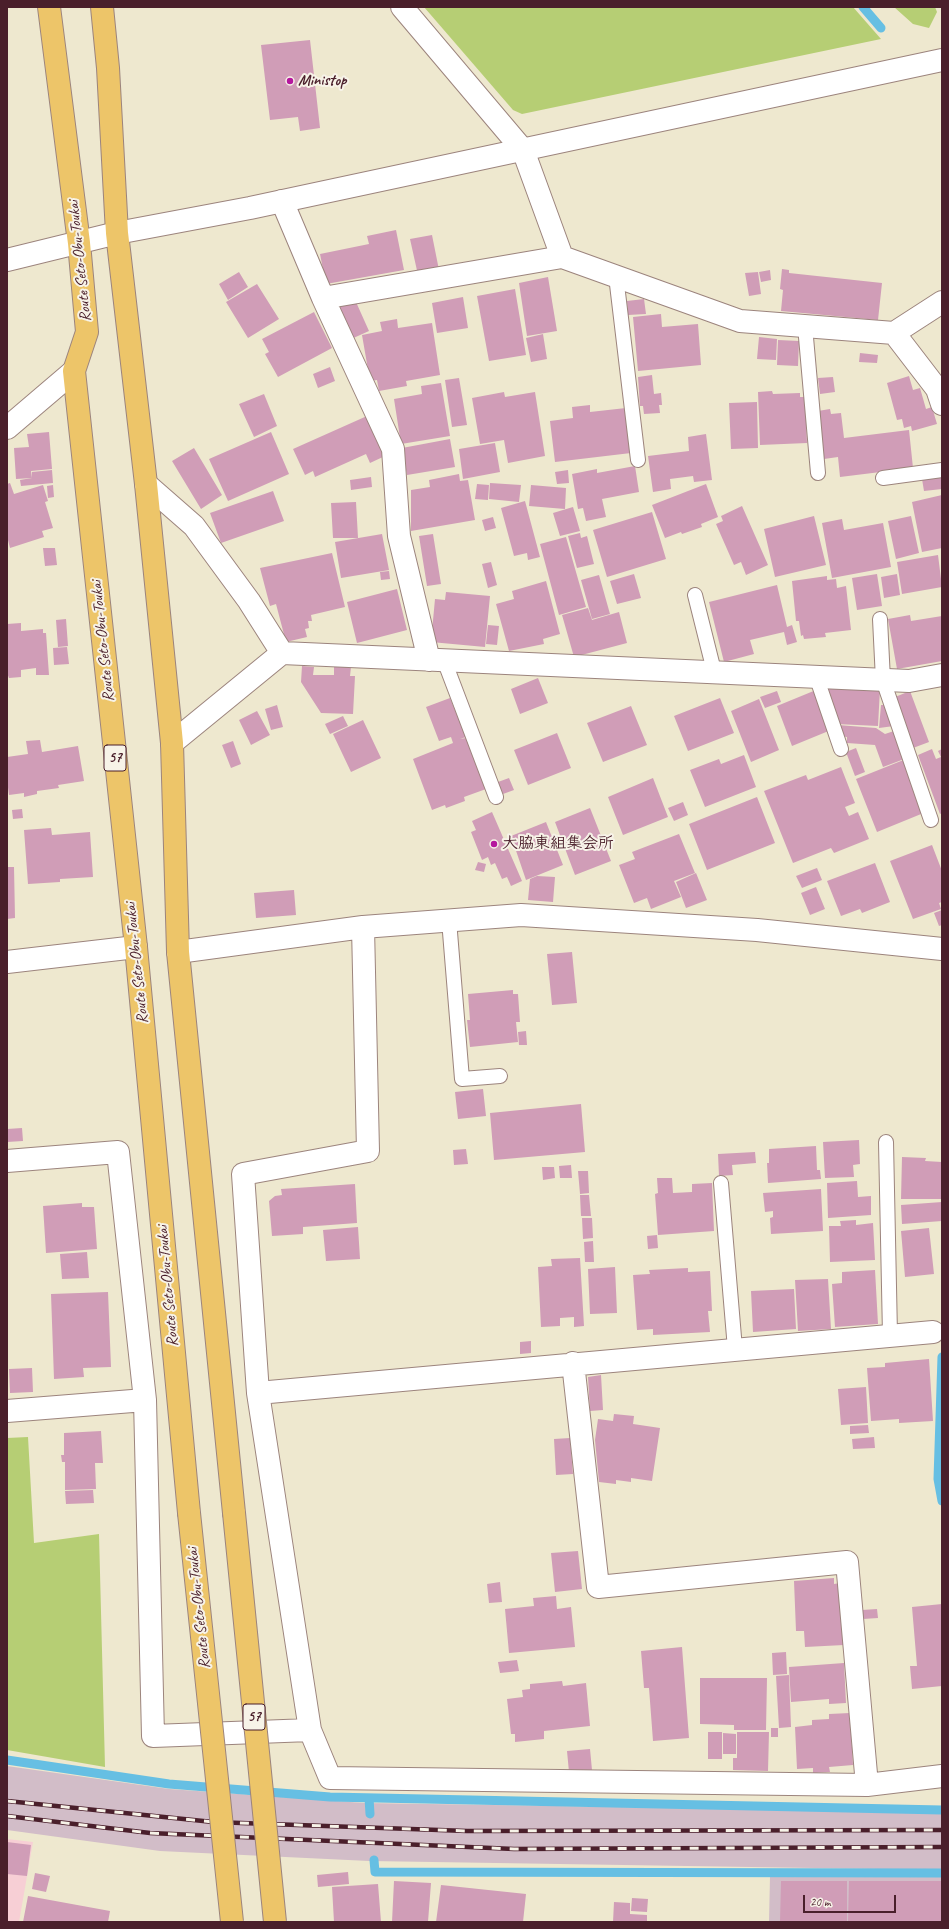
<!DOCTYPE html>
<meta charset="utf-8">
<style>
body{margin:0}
#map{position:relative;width:949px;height:1929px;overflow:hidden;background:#eee8cf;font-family:Caveat,sans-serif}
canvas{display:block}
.frame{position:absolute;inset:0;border:8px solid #4a1f2b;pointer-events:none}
.scale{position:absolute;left:803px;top:1895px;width:93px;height:18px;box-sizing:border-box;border:2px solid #4a1f2b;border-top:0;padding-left:5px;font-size:12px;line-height:14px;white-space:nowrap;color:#4a1f2b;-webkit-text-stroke:3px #f7f3e8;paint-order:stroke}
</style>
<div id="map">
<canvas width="949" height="1929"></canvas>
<div class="frame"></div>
<div class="scale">20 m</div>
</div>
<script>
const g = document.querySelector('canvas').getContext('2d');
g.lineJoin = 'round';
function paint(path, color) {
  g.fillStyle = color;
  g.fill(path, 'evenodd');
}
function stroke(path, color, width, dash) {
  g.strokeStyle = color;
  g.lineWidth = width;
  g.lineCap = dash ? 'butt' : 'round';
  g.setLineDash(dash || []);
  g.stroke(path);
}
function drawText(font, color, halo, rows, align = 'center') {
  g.font = font + ' Caveat,"Klee One",sans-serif';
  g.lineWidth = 4;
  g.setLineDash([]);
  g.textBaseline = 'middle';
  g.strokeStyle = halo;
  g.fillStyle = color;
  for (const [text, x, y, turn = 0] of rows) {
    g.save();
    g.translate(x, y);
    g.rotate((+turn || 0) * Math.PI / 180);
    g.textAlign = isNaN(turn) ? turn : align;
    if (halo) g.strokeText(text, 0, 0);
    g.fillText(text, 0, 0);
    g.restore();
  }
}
paint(new Path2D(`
 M7,1839L33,1842L19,1922H7Z`), '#f7cfd5');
paint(new Path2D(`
 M7,1766L169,1789L364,1803L942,1812V1870L369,1861L160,1851L7,1830Z
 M770,1877H942V1922H769Z`), '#d2bdc8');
paint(new Path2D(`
 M424,7H853L881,39L522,114L513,110Z
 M894,7H935L937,12L929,28L913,24Z
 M28,1437L34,1543L99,1534L105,1767L7,1750V1438Z`), '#b6ce74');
stroke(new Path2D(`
 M863,7L881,28
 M942,1357L938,1479L942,1501
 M7,1760L169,1784L330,1797L942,1810
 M369,1798L370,1814
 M374,1860L375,1872L942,1873`), '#66bfe3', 9);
paint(new Path2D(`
 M310,40L320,128L300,131L298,117L270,120L261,45Z
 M396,230L404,270L326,284L320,254L369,244L367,236Z
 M432,235L439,270L418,275L410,239Z
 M782,269L789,270V273L882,283L878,320L781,311L783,290L780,289Z
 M770,270L771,280L761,282L759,272Z
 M239,272L248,287L228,300L219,284Z
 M758,272L761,294L749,296L745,273Z
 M548,277L557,331L527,336L519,283Z
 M257,284L279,319L248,338L226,302Z
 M515,289L526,355L489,361L477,296Z
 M463,297L468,328L437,333L432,303Z
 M644,299L646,314L628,315L627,301Z
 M356,302L369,331L349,340L333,305Z
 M314,312L332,348L278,377L265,354L269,352L262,339Z
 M661,314L662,327L698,324L701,365L638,371L633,317Z
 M397,319L398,328L432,323L440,375L406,381L407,386L379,391L377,380L370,381L362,335L382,331L380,322Z
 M543,334L547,359L531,362L526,338Z
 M759,337L777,339L776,360L757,359Z
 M778,340L799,341L798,366L777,365Z
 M860,353L878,355L877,363L859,362Z
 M330,367L335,381L318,388L313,374Z
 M652,375L654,394L661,393L662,405H659L660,413L644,414L643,406H640L638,377Z
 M909,376L913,390L920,388L926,409L932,407L937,424L912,431L911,426L904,428L902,419L897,420L887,383Z
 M833,377L835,392L820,394L818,378Z
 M459,378L467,425L452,427L445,380Z
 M441,383L450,436L401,444L394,399L422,394L421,386Z
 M772,391L773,394L800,393V397H805L807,443L760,445L758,392Z
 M504,392L505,397L535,392L545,456L508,463L504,440L480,444L472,398Z
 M264,394L277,426L254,437L239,404Z
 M757,402L758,448L731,449L729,403Z
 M590,405V412L626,408L631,453L555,462L550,421L573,418L572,407Z
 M830,409L831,414L841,413L844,438L909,430L913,468L840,477L838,457L824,459L818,411Z
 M367,416L385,456L370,463L366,454L315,477L313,471L305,475L293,449Z
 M49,432L52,469L31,471L32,478L16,479L14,448L29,447L27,434Z
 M271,432L289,474L228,501L209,459Z
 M706,434L712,480L694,482L693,476L670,479L671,489L653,492L648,456L689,451L688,437Z
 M450,439L455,467L407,475L402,448Z
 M495,443L500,472L463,479L459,449Z
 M194,448L222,495L201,509L172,461Z
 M635,466L639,492L602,499L606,517L586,521L583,508L578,509L572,474L597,469V473Z
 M52,470L53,483L21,486L20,480L32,478V472Z
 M568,470L569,483L557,484L555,472Z
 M459,474L460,481L468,480L475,520L411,531V490L430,487L429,480Z
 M942,476V489L924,491L922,479Z
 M371,477L372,487L351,490L350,480Z
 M10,483L14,494L43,485L48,501L45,502L53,528L42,531L44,537L10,548L7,536V484Z
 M490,483L521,485L519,502L489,499Z
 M477,484L489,485L488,500L475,499Z
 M706,484L718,517L701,524L702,527L682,534L681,532L665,538L652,505Z
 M53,485L54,497L48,498L47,486Z
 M531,485L566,488L565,509L529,506Z
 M273,491L284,521L221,543L210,513Z
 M942,495V548L922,552L912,502Z
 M525,501L540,557L528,560L527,553L514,556L501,508Z
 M356,502L358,538H333L331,503Z
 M742,506L768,565L746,575L741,562L734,565L716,524L723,521L721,516Z
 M573,507L580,531L560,536L553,513Z
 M652,512L666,559L607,577L593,530Z
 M814,516L826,565L775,577L764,529Z
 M911,516L919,553L896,559L888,521Z
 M493,517L496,528L485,531L482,520Z
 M842,519L844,530L883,523L891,567L832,578L822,523Z
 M580,533L581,538L587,536L594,564L577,568L568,536Z
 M382,534L389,570L341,578L335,542Z
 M433,534L441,584L427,586L419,536Z
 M566,537L586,607L559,615L540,544Z
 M43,548H55L57,565L45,566Z
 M332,553L345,607L311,615L312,621H308L309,628L305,629L307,637L286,642L276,604L270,606L260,568Z
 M938,555L942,587L902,594L897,562Z
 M491,562L497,585L488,588L482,564Z
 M389,571L390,579L381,580L380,572Z
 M634,574L641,598L617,604L610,581Z
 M877,574L882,606L857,610L852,578Z
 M897,574L900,595L884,598L881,577Z
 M599,575L610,614L592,619L581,580Z
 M827,576V580L836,579L837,588L846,586L851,630L825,633L826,637L804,639L803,635L801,636L799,621H796L792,581Z
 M546,581L560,634L543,639L544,644L509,651L496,604L514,599L512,591Z
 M777,585L787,627L792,625L797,642L787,645L784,632L750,640L754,654L724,662L709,602Z
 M397,589L407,630L357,643L347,602Z
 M446,592L490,596L485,647L431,642L435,599L445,600Z
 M588,608L592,620L619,612L627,643L574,657L562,615Z
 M910,615L911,621L942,616V661L897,669L888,619Z
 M66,619L68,646L58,647L56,620Z
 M21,623V631L43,629V633H46L49,675H36V668L21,670V677L9,678L7,673V624Z
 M488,625L499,626L497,645L486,644Z
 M67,647L69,664L54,665L53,648Z
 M302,666L314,667L313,675H334V666L351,667L350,676H355L353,714L321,713L301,682Z
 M538,678L548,703L520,714L511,689Z
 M827,687L880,689L878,726L836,724Z
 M816,690L831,730L792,746L777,706Z
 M777,691L781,702L765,708L760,697Z
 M910,691L929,742L913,748L895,697Z
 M450,698L466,737L460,739L466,738L486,789L464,797L465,801L446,808L445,805L432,810L413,759L453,743L451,737L439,741L426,707Z
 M720,698L734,733L688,751L674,716Z
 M759,699L779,750L751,762L731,711Z
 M277,705L283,727L271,730L265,709Z
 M881,705H886L894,726L879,728Z
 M631,706L647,745L603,762L587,723Z
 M257,711L270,735L251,745L239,720Z
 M343,716L348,726L330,734L325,724Z
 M363,720L381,758L351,772L333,734Z
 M838,725L876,728L885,734L897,730L907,758L883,767L875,745L847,743V737L838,736Z
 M557,733L571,768L528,785L514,750Z
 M40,740L42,752L78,746L84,781L58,785L59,788L37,791V794L24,797V793L9,795L7,780V757L28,754L26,741Z
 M233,741L241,764L231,768L222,745Z
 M856,748L865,772L855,776L846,752Z
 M932,749L936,759L941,757L938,751L942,749V813L940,814L918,755Z
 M744,755L756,787L705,807L690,770L719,759L721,764Z
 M906,759L926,812L877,832L856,779Z
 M841,767L855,803L845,807L849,816L858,812L869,839L834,853L831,848L793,863L764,791L806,775L808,780Z
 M509,778L514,790L503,794L498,782Z
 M653,778L668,817L623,835L608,797Z
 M757,797L775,843L707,870L689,824Z
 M683,802L688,815L674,821L668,808Z
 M590,808L611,861L575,875L555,822Z
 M22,809L23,818L13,819L12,810Z
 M492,812L522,881L511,886L507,877L502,879L495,863L491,865L488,857L482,860L471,832L476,830L472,821Z
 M546,822L563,865L526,880L511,836Z
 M51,828L52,835L90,832L93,877L60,879V882L28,884L24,830Z
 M679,834L695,873L674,881L681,897L651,909L647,898L634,903L619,865L635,859L632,852Z
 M932,845L942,871V902L939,903L941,909L913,919L890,861Z
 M478,862L486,864L484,872L475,870Z
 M875,863L890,902L862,913L860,909L841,916L827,881Z
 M7,867H14L15,918L7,919Z
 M817,868L822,880L802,888L796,876Z
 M696,873L707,900L686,908L676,882Z
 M537,876L555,877L553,902L528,900L530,879Z
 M816,887L825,909L810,915L801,893Z
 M294,890L296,915L256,918L254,893Z
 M942,910V925L939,926L934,913Z
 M572,952L577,1003L552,1005L547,954Z
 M513,990V994H518L520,1022H516L518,1042L470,1047L467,1020H470L468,994Z
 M526,1031L527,1045H519L518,1032Z
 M483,1089L486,1116L458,1119L455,1092Z
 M581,1104L585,1152L494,1160L490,1113Z
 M22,1128L23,1141L7,1142V1129Z
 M859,1140L860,1164L853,1165L854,1177L825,1178L823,1142Z
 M816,1146L817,1170H820L821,1179L768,1183L767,1163H769V1149Z
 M466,1149L468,1164L454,1165L453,1150Z
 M755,1152L756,1163L732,1165L733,1175L719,1176L718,1154Z
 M902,1157L926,1158L925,1161L942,1162V1199H901Z
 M571,1165L572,1178H560L559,1166Z
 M542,1167H554L555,1178L543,1180Z
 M578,1171H588L589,1193L580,1194Z
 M657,1178H672L673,1193L692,1192V1184L712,1183L714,1231L658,1235L655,1194L658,1193Z
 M857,1181L858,1197L871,1196V1215L828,1218L827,1183Z
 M355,1184L357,1223L303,1227V1234L272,1236L269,1201L275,1196L282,1195L281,1189Z
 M821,1189L823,1231L771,1234L770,1218L773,1217V1211L765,1212L763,1193Z
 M580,1195H589L591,1216H581Z
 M942,1202V1221L902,1224L901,1205Z
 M82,1203V1207H94L97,1249L46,1253L43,1206Z
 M582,1218H592L593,1238L583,1239Z
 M856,1220V1225L873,1223L875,1260L830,1262L829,1226H841L840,1221Z
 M358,1227L360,1259L326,1261L323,1230Z
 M929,1228L934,1274L905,1277L901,1231Z
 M657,1235L658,1248L648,1249L647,1236Z
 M593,1241L594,1262H585L584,1242Z
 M87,1252L89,1278L62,1279L60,1254Z
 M580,1258L584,1326L574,1327V1317L560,1318V1326L541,1327L538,1267L552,1266L551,1259Z
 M615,1267L617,1313L590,1314L588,1269Z
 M688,1268V1272L710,1271L712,1311H708L710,1332L653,1335V1329L637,1330L633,1275L650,1274L649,1270Z
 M875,1270L878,1324L835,1327L832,1284L842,1283V1272Z
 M828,1279L831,1329L798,1331L795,1280Z
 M794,1289L796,1329L753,1332L751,1291Z
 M108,1292L111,1367L83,1368L84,1377L54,1379L51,1294Z
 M531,1341V1353L520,1354V1342Z
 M929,1359L933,1421L899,1423V1419L871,1421L867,1368L885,1367V1363Z
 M32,1368L33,1392L10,1393L9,1369Z
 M601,1375L603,1410L590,1411L588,1377Z
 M866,1387L868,1423L841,1425L838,1389Z
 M614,1414L634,1416L633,1424L660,1428L652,1481L631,1478V1482L616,1480V1484L599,1482L595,1440L598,1419L613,1421Z
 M868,1425L869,1433L850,1434V1426Z
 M101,1431L103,1463H95L96,1489L65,1490V1462H62L61,1455H64V1433Z
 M874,1437L875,1448L853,1449L852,1439Z
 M570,1438L573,1474L556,1475L554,1439Z
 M93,1490L94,1503L66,1504L65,1491Z
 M578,1551L582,1589L555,1592L551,1553Z
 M834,1578V1584L840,1583L844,1645L805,1647L804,1631H796L794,1581Z
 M500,1582L502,1602L489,1603L487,1584Z
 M556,1596L557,1609L571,1607L575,1647L509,1653L505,1609L534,1606L533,1598Z
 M942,1604V1686L912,1689L910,1666H917L912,1607Z
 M877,1609L878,1618L863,1619L862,1610Z
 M682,1647L689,1738L653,1741L649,1688H644L641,1651Z
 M786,1652L787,1674L773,1675L772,1653Z
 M517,1660L519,1671L500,1673L498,1662Z
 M844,1663L846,1703L829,1704V1699L791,1702L789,1667Z
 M789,1675L791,1727L779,1728L776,1676Z
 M700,1678H767L766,1730H734V1725L700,1724Z
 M562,1681L563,1686L586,1683L590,1726L544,1731V1739L515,1742V1734H511L507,1699L523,1697L522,1690L530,1689V1684Z
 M850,1713L853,1765L829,1767L830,1772L813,1773V1768L797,1769L795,1727L812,1725V1720L829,1719V1714Z
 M771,1728H778V1737H771Z
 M708,1732H722V1759H708Z
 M737,1732H769L768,1771L733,1770V1758H737Z
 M723,1733L736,1734V1754H723Z
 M590,1749L592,1770L569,1772L567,1751Z
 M7,1842L31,1845L27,1876L7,1874Z
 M348,1872L349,1884L318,1887L317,1875Z
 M35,1873L50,1876L46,1892L32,1889Z
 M394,1881L431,1883L428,1922H392Z
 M781,1881H847V1922H780Z
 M849,1881H942V1922H848Z
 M378,1884L381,1922H334L332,1887Z
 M441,1885L526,1894L523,1922H436Z
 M28,1896L110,1911L108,1922H23Z
 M632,1898L648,1899L647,1912L631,1911Z
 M614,1902L630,1903V1914L647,1915V1922H613Z`), '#d09db7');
const service = new Path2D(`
 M616,276L638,460
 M805,326L818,473
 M883,478L942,470
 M695,595L714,671
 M880,619L883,680L931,820
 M444,660L496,797
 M816,676L841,749
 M449,920L462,1079L500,1076
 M886,1142L890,1335
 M721,1183L735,1349`);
const minor = new Path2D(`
 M402,7L523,150L562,257
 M282,201L323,298L393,449L399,536L429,660
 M323,298L562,257L740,321L894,333L942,302
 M894,333L937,389L942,404
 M7,428L74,371
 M146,484L194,526L249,601L282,653L909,681L942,675
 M172,743L282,653
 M363,927L368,1151L243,1174L258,1393L310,1730L330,1778L867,1785L942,1776
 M178,952L363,927L521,915L757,930L942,949
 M7,962L136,947
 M7,1161L118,1152L145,1400L7,1411
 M573,1363L598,1587L847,1562L867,1785
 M258,1393L933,1332
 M145,1400L153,1736L310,1730`);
const tertiary = new Path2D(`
 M7,260L117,233L250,208L942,60`);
const primary = new Path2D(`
 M49,7L79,243L87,332L74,371L136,947L189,1513
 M102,7L108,68L117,233L146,484L172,743L178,952L234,1513`);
stroke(service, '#9c847d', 16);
stroke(minor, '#9c847d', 24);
stroke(tertiary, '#9c847d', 24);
stroke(primary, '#9c847d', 24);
stroke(service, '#fff', 14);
stroke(minor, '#fff', 22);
stroke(tertiary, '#fff', 22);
stroke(primary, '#edc569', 22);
const rail = new Path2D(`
 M7,1801L213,1822L467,1831L942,1830
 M7,1816L150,1833L514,1849L942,1847`);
stroke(rail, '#4a1f2b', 4.5);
stroke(rail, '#f7f3e8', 3, [9]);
const primaryBridge = new Path2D(`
 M189,1513L232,1922
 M234,1513L275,1922`);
stroke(primaryBridge, '#9c847d', 24, []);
stroke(primaryBridge, '#edc569', 22);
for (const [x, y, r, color] of [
 [290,81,4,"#b5179e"],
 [494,844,4,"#b5179e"]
]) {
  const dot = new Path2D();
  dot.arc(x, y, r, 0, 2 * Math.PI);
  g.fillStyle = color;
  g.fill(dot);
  stroke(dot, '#f7f3e8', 1.5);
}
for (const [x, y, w] of [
 [115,758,22],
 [254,1717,22]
]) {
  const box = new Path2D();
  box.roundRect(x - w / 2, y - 13, w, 26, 3);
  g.fillStyle = '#f7f3e8';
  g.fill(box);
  stroke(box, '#4a1f2b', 1);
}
drawText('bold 15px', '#4a1f2b', null, [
 ["57",115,758],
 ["57",254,1717]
]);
drawText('bold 16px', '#4a1f2b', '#f7f3e8', [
 ["Ministop",298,81],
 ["大脇東組集会所",502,844]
], 'left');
drawText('16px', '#4a1f2b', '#f7f3e8', [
 ["Route Seto-Obu-Toukai",80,261,-96],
 ["Route Seto-Obu-Toukai",103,641,-96],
 ["Route Seto-Obu-Toukai",137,963,-96],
 ["Route Seto-Obu-Toukai",168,1286,-95],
 ["Route Seto-Obu-Toukai",199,1608,-96]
]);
</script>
